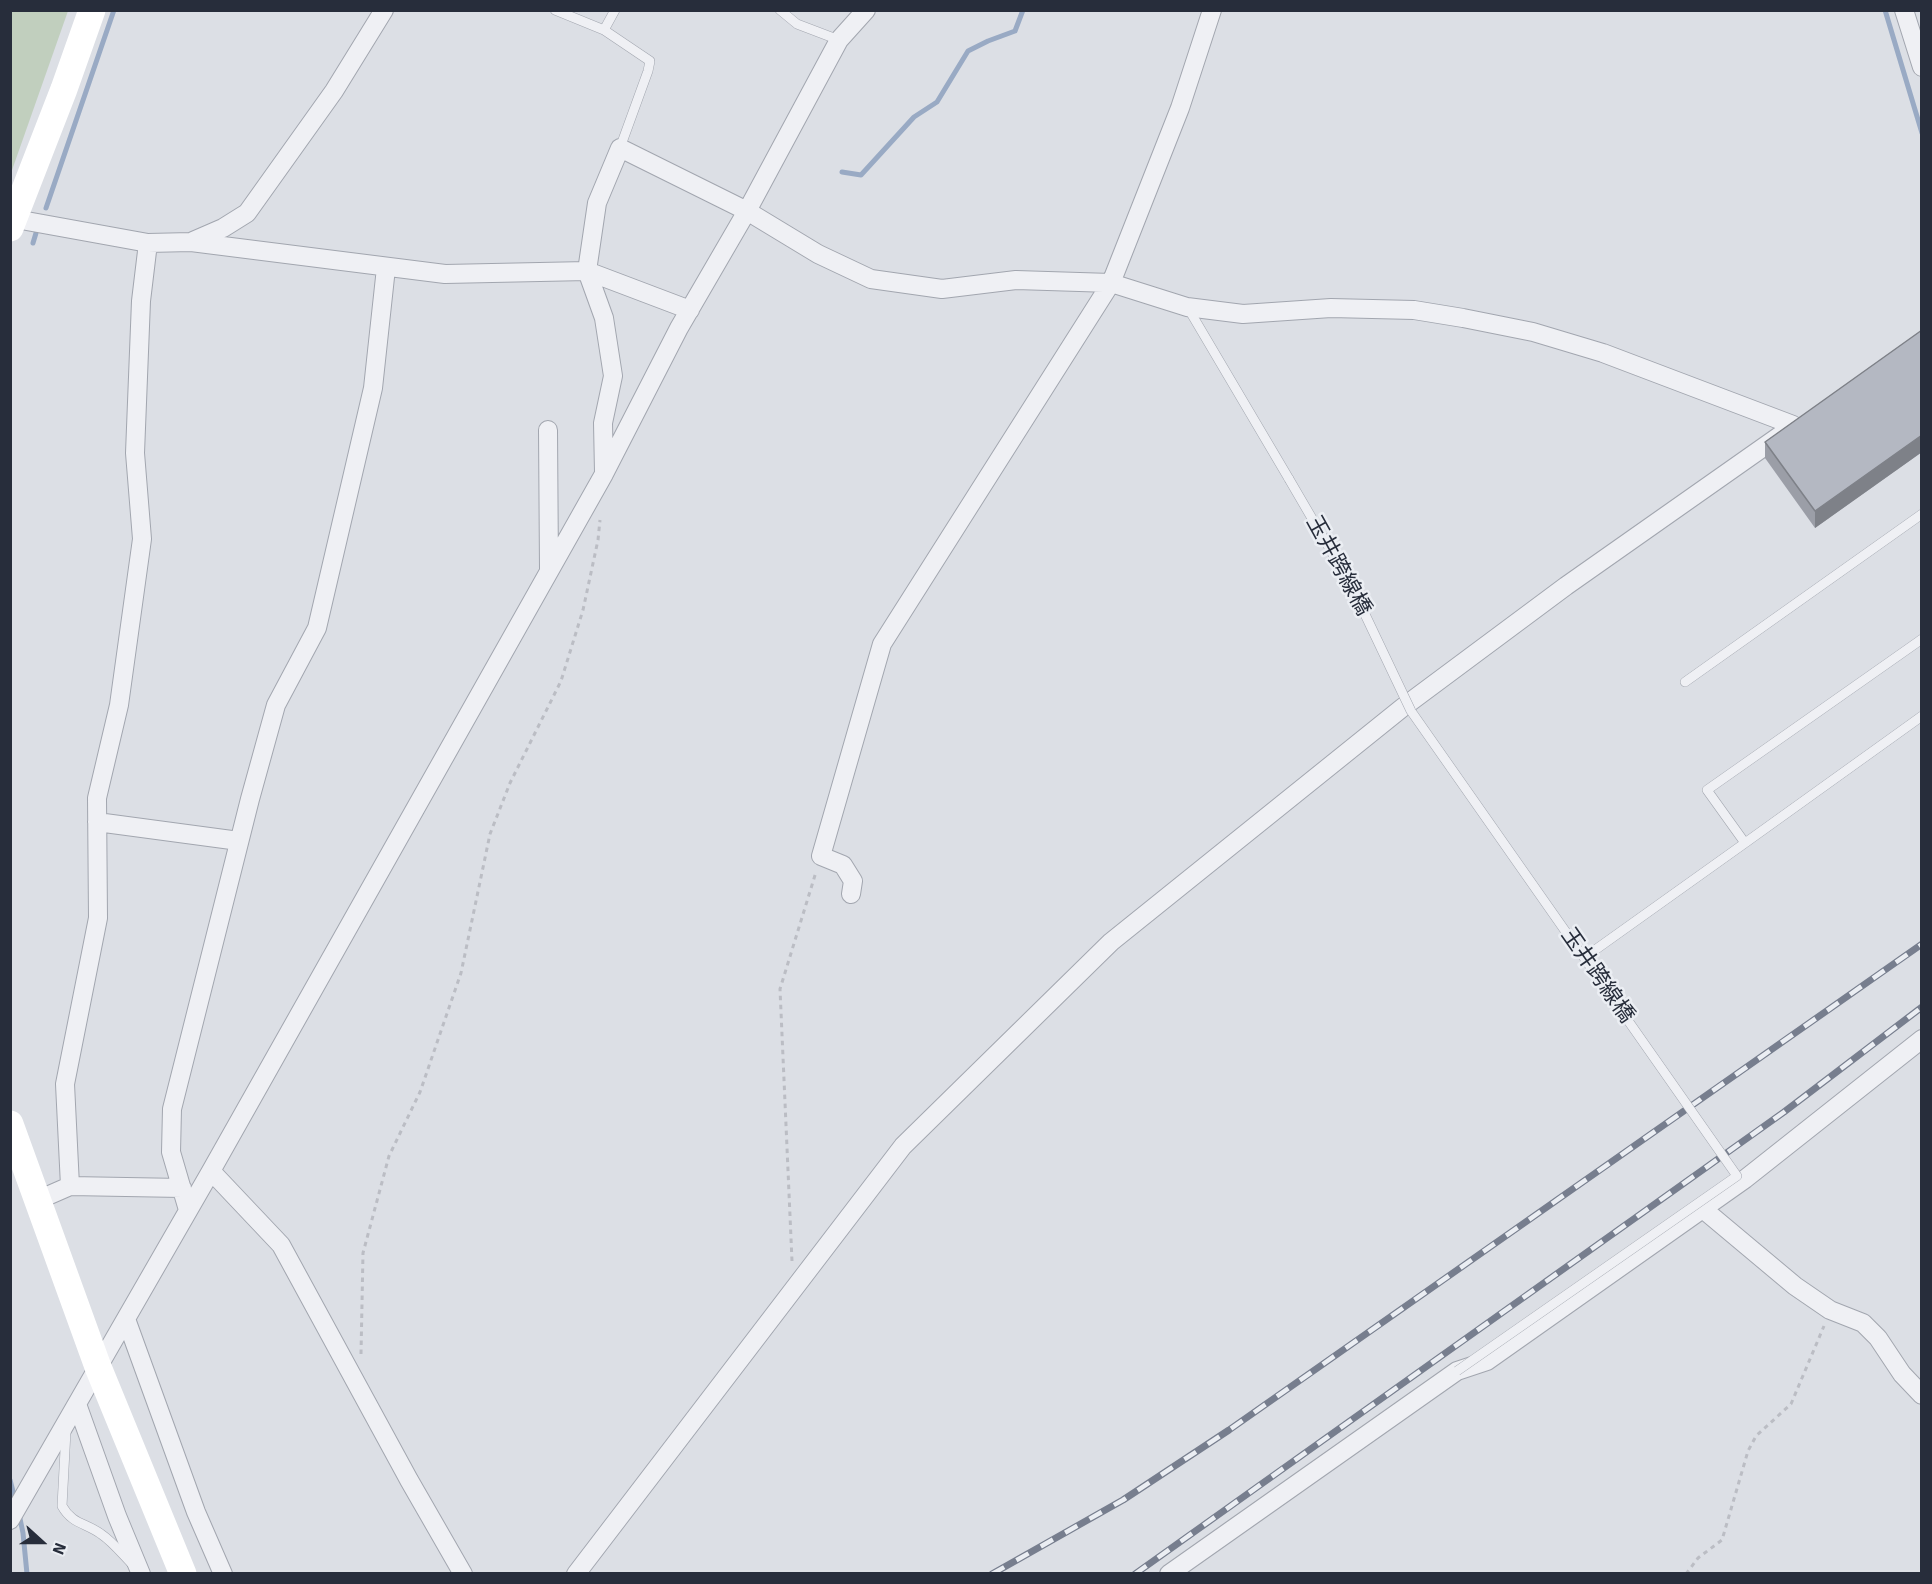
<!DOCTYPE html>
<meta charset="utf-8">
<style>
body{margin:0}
#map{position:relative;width:1932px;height:1584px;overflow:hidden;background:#dcdfe5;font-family:Signika,sans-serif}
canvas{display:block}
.frame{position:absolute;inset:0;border:12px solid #272d3b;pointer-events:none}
.north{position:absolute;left:12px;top:1512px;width:60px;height:60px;-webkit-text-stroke:4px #ebeef3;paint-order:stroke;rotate:111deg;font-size:16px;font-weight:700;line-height:24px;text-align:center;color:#272d3b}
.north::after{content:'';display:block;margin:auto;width:21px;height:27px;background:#272d3b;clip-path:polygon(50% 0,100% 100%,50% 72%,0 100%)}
</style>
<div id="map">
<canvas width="1932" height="1584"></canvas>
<div class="frame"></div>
<div class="north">N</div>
</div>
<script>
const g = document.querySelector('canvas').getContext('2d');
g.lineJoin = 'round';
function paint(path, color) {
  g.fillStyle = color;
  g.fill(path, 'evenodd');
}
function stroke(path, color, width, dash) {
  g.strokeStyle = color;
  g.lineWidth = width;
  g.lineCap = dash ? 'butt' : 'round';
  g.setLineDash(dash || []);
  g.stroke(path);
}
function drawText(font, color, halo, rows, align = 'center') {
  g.font = font + ' Signika,"Noto Sans JP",sans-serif';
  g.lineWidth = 5;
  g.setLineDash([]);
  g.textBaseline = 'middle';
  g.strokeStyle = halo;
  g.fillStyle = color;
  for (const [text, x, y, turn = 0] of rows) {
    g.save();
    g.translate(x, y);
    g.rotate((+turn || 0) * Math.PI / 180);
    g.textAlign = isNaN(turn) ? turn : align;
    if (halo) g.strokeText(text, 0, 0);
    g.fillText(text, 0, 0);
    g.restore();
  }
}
paint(new Path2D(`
 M11,10L68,11L11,173L10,11Z`), '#c1cfbe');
stroke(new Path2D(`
 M1885,10L1922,133
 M842,172L861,175L914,117L937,102L968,51L988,41L1015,31L1023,10
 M46,208L114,10
 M33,243L36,233
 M10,1480L15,1499
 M19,1514L23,1533L27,1574`), '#99aac4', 5);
const lane = new Path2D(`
 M555,10L604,30
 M615,10L604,30L650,61L648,71L620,148
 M780,10L797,24L839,40
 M1188,308L1289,479
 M1922,639L1707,790L1745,843L1922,716
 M1685,682L1922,514
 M1595,950L1745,843
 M66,1431L62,1506C72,1524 86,1523 101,1534C113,1542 123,1555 133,1565`);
const street = new Path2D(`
 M1904,10L1922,67
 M10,218L148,243L191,242L445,274L587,271L690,310
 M193,241L223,228L247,213L334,91L384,10
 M548,430L549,569
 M604,472L603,423L613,376L604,318L587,271L597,203L620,148L747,211L818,254L871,279L942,289L1016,280L1111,283L1187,307L1243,314L1331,308L1414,310L1463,318L1533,332L1603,353L1793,425
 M97,822L239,841
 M851,894L853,881L843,865L821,856L882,644L1111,283L1180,108L1212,10
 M211,1171L281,1245L409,1480L463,1574
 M70,1186L182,1188
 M38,1200L70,1186L65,1084L98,918L97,798L119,705L142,539L135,453L141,301L148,243
 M1703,1209L1795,1286L1830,1310L1863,1323L1878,1338L1902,1374L1922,1395
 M188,1210L171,1152L172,1109L250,799L276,705L317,628L373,388L386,268
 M126,1319L196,1512L223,1574
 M77,1404L117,1516L141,1574
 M10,1520L211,1171L604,474L679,328L747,211L839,40L866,10
 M576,1574L903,1146L1111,942L1402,708L1566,586L1785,432
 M1169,1574L1457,1371L1487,1361L1745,1179L1922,1039`);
stroke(lane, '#a2a6af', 10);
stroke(street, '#a2a6af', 20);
stroke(new Path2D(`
 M792,1261L780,989L816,872
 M361,1354L363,1253L389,1156L420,1092L461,973L490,834L510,783L561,681L583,610L598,540L600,520
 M1686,1574L1698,1558L1722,1540L1748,1451L1756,1436L1791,1404L1824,1326`), '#bbbdc4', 3, [4.5, 4.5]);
stroke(lane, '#eff0f4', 9);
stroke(street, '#eff0f4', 18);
stroke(new Path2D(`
 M10,228L64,89L92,10
 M10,1124L98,1367L183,1574`), '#fff', 27);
const rail = new Path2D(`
 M992,1574L1123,1500L1229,1430L1922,944
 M1135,1574L1784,1112L1922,1007`);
stroke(rail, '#777e8e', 7);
stroke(rail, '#ebeef3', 4.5, [14]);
const laneBridge = new Path2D(`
 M1289,479L1352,587L1411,711L1737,1176L1457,1371`);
stroke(laneBridge, '#a2a6af', 10, []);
stroke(laneBridge, '#eff0f4', 9);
paint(new Path2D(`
 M1922,330V452L1815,528L1765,458V442Z`), '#9b9ea7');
paint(new Path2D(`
 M1922,435V452L1815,528V511Z`), '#7e8188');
const building = new Path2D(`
 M1922,330V435L1815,511L1765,442Z`);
paint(building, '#b4b8c2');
stroke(building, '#7e8188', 1.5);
drawText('22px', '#272d3b', '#ebeef3', [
 ["玉井跨線橋",1338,566,61],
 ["玉井跨線橋",1597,976,55]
]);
</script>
